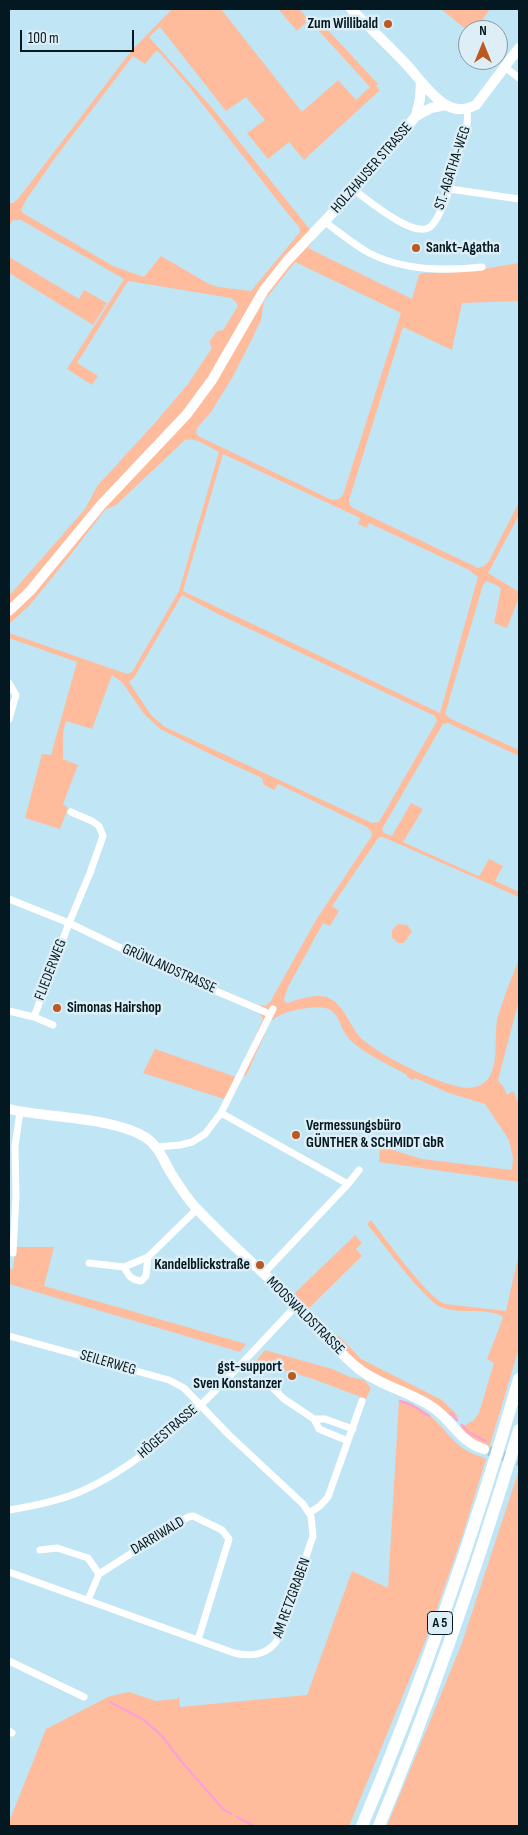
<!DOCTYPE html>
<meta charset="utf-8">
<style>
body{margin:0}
#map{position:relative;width:528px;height:1835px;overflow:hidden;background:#c0e5f4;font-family:"Sofia Sans Condensed",sans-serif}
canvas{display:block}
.frame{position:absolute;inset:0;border:10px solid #031820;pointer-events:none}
.north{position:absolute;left:458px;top:20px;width:50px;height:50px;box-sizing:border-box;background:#ddeef6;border:1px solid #8698a0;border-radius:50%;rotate:0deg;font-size:14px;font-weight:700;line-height:20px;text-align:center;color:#031820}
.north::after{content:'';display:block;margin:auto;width:18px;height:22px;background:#bc5921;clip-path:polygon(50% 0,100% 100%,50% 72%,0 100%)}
.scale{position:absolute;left:20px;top:30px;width:114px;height:22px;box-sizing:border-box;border:2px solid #031820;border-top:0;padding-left:6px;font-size:15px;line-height:18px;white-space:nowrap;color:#031820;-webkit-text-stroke:4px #ddeef6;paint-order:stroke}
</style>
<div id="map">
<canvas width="528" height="1835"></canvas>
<div class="frame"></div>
<div class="north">N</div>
<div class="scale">100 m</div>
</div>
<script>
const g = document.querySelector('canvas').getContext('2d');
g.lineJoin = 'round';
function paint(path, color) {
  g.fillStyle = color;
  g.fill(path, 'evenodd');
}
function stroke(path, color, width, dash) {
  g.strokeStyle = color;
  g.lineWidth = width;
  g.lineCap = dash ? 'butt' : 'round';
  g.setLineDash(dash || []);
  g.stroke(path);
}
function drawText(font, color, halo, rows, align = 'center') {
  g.font = font + ' "Sofia Sans Condensed",sans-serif';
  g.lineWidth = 5;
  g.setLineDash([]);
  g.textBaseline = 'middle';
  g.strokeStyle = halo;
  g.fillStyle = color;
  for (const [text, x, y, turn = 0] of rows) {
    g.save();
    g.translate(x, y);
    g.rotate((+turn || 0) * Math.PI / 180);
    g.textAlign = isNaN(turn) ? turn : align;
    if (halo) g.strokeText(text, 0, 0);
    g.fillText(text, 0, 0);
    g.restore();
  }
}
paint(new Path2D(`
 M172,9H221L302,112L338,80L356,100L370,87L309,20L297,31L278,9H299L309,20L314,15L378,84L376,86L380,90L304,160L289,142L268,159L247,133L265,120L246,97L226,111L160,27L149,37L213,109L316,237L308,248L412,299L419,275L422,273L466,272L519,263V301L462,303L452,350L403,327L349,500L350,505L353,508L478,568L484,566L489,561L519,502V515L488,573L519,592V597L507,628L494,623L501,589L498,586L487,581L483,585L445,714L451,719L519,750V756L448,723L443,724L382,829L384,833L392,836L411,803L423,809L403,842L478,876L480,875L489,859L503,866L495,881L519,892V897L383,837H379L332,906L339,911L330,926L323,923L288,987L284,999L285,1002L288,1003C300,999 316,993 329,998C346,1007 349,1026 362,1039C381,1056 442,1087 468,1088C475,1088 483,1085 488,1079C500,1062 493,1035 498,1016C504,996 512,977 519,959V1000L498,1080L504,1088L507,1095L513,1091L514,1092L519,1106V1182L379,1162L380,1146L422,1159L512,1170L513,1158L509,1140L485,1104L449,1093L415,1078L413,1080L407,1077V1075C391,1066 372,1057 357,1046C330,1026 349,1000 301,1009C290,1011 278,1014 270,1022L246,1076L239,1072L263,1019L260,1013L107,941L111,939L133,951L257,1005L266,1006L270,1002L316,920L371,837L372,832L367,827L278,784L274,790L264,785L262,778L214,756L160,729L144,714L122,682L112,675L92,729L66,721L63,732V759L78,765L63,804L68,808L60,829L25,818L42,754L51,755L77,662L9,638V633L127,674L132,672L179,591L219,452C209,447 196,437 185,440L116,505L105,510L68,558L29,606L9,624V596L85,509L98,485L154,424L188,384L212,348L209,342L217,331L223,330L238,306L236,302L231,298L128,281L77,363L98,376L92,385L67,369L124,279L21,220H13L9,225V203H13L18,199L132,50ZM156,51L159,52L190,88L284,209L299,227L300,232L251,291L218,287L209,284L161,256L144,277L113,266L23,213L21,210L26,200L55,158L133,56L145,64ZM295,262L401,313L343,495L339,499L332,500L198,436L196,432L197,428L211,412L232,378L251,341L261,320L264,301ZM223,454L360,518L358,524L367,528L369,523L469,570L478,577L440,713L183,591ZM182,595L220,615L435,716L437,721L379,822L372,823L165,727L151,715L129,682L135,676Z
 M441,9H490L475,30H468V31Z
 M9,257L79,299L84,290L107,303L93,325L9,273Z
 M398,924L407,925L412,931L404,943H398L392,938V930Z
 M155,1049L236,1077L224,1099L143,1073Z
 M371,1220C384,1237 428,1298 445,1304L506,1311L519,1253V1348L489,1448L484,1447L461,1431L459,1428L473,1421L479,1413L494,1363L487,1359L503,1318L502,1316C484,1307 459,1315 441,1307C424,1300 381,1241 367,1224Z
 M355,1235L362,1243L356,1249L362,1256L308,1309L293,1295Z
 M16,1247H54L44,1286L246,1344L240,1352L9,1284V1268L13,1269Z
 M339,1336L361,1359L442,1400L459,1417L450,1416L428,1398L364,1369L333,1338Z
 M265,1350L332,1369L350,1377L364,1380L371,1388L366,1399L313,1379L256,1361Z
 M399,1400C432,1408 438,1427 461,1447C468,1453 478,1455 486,1459L462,1537L427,1637L349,1826H9V1822L46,1729L110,1696L129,1692L156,1701L177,1699L179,1697L180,1707L307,1695L352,1571L388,1588Z
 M519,1470V1826H387L462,1643Z`), '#ffbc9d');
stroke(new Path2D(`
 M400,1401L410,1404L429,1416
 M451,1413L457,1420
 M462,1425L468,1432L486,1441
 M110,1702L144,1720L162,1736L181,1761L223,1809L231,1814
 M237,1817L254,1826`), '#fba2d3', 2.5);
stroke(new Path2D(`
 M489,1451L519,1461`), '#a4c6d4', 10, [10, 5]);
stroke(new Path2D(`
 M506,68L519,78
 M450,189L519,199
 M354,190C368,200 414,239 430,227C437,222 447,198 449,190C451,184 449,177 451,171C457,146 470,137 467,109
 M325,222C339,232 353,244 369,253C404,271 445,271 482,267
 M9,683L16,695L9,719
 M9,899L69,923L162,968L270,1014
 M9,1011L34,1017L53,1025
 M34,1017L69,923L90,873L103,836L99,826L92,821L71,812
 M221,1113L348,1184
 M157,1147L180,1145L192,1142L205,1134L221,1113L273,1009
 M13,1253L16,1196L15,1146L20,1112
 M89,1263L124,1267L148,1257L197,1209
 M124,1267C128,1275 131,1280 141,1281L146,1276L148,1257
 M263,1274L348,1184L359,1170
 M9,1336L169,1380L184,1388L228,1434L303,1504L311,1516L313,1536L278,1639C268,1655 251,1657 234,1653L9,1572
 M272,1387L284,1399L314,1419H325L353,1429
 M314,1419L319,1429L348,1441
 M9,1510C34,1506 59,1501 82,1491C169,1451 232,1372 297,1305
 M309,1513L320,1506L328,1497L362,1401
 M40,1550L57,1548L88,1558L99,1574
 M88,1600L99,1574L188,1517L193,1516L222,1530L229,1539L198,1640
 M9,1661L84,1697
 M9,1731L12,1733`), '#fff', 7);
stroke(new Path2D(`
 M351,9C369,27 388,45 406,64C418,77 430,95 446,105C457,111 465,110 476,105L519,48
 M416,116L431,108L446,105
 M9,611L30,591L101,505L187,414L212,380L264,290L287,261L354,190L416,116L420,99L421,82
 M9,1109C47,1118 113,1117 145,1137C159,1146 163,1160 171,1173C179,1186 187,1199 198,1210C229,1243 263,1272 296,1304C317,1325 335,1350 359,1369C382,1387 412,1392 435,1409C454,1423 460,1442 484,1449`), '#fff', 10);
stroke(new Path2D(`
 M362,1826C423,1681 475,1531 519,1379
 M379,1826C433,1697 478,1564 519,1430`), '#fff', 12);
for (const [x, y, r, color] of [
 [388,24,5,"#bc5921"],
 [416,248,5,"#bc5921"],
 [57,1008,5,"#bc5921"],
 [296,1135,5,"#bc5921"],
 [260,1265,5,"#bc5921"],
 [292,1376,5,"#bc5921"]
]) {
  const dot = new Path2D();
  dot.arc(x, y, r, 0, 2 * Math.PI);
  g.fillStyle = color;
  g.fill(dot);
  stroke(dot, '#ddeef6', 2);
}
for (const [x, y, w] of [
 [440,1623,25]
]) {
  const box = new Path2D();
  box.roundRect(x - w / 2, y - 11.5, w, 23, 4);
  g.fillStyle = '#ddeef6';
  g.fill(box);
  stroke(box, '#031820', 1);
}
drawText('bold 14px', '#031820', null, [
 ["A 5",440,1623]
]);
drawText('bold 15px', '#031820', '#ddeef6', [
 ["Zum Willibald",378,24],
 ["Sankt-Agatha",426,248,"left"],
 ["Simonas Hairshop",67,1008,"left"],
 ["Vermessungsbüro",306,1126,"left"],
 ["GÜNTHER & SCHMIDT GbR",306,1143,"left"],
 ["Kandelblickstraße",250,1265],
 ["gst-support",282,1367],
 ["Sven Konstanzer",282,1384]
], 'right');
drawText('15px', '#031820', '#ddeef6', [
 ["HOLZHAUSER STRASSE",372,168,-49],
 ["ST.-AGATHA-WEG",453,168,-72],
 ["GRÜNLANDSTRASSE",169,969,24],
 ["FLIEDERWEG",51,970,-69],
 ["MOOSWALDSTRASSE",305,1316,45],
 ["SEILERWEG",108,1363,16],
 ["HÖGESTRASSE",168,1432,-41],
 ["DARRIWALD",158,1536,-31],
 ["AM RETZGRABEN",292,1598,-70]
]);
</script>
